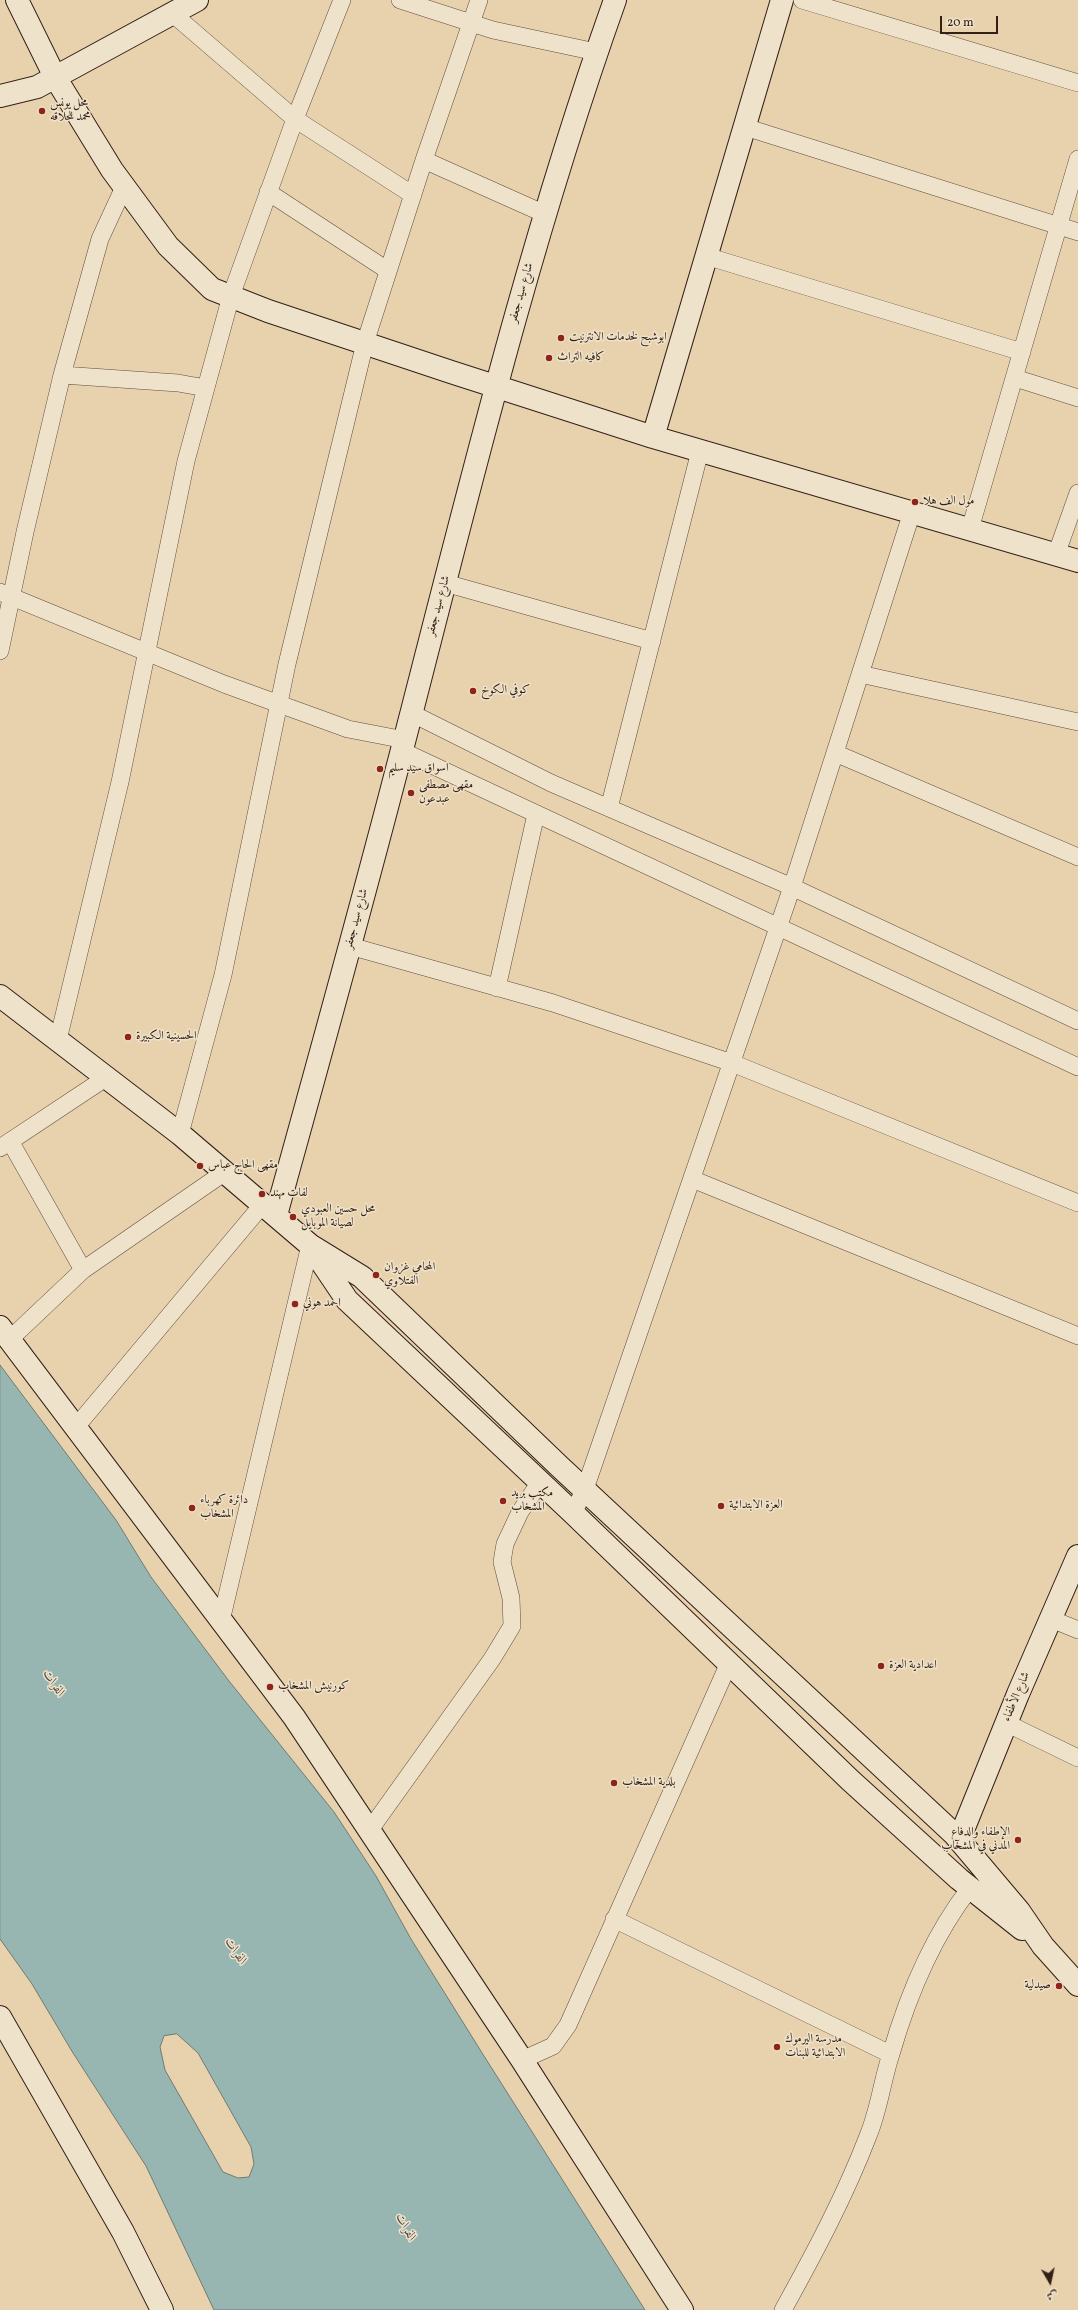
<!DOCTYPE html>
<meta charset="utf-8">
<style>
body{margin:0}
#map{position:relative;width:1078px;height:2310px;overflow:hidden;background:#e7d2ad;font-family:Vollkorn,Amiri,serif}
canvas{display:block}
.north{position:absolute;left:1030px;top:2262px;width:40px;height:40px;-webkit-text-stroke:3px #efe2ca;paint-order:stroke;rotate:171deg;font-size:11px;font-weight:700;line-height:16px;text-align:center;color:#332017}
.north::after{content:'';display:block;margin:auto;width:14px;height:18px;background:#332017;clip-path:polygon(50% 0,100% 100%,50% 72%,0 100%)}
.scale{position:absolute;left:940px;top:16px;width:58px;height:18px;box-sizing:border-box;border:2px solid #332017;border-top:0;padding-left:5px;font-size:12px;line-height:14px;white-space:nowrap;color:#332017;-webkit-text-stroke:3px #efe2ca;paint-order:stroke}
</style>
<div id="map">
<canvas width="1078" height="2310"></canvas>
<div class="north">ش</div>
<div class="scale">20 m</div>
</div>
<script>
const g = document.querySelector('canvas').getContext('2d');
g.lineJoin = 'round';
function paint(path, color) {
  g.fillStyle = color;
  g.fill(path, 'evenodd');
}
function stroke(path, color, width, dash) {
  g.strokeStyle = color;
  g.lineWidth = width;
  g.lineCap = dash ? 'butt' : 'round';
  g.setLineDash(dash || []);
  g.stroke(path);
}
function drawText(font, color, halo, rows, align = 'center') {
  g.font = font + ' Vollkorn,Amiri,serif';
  g.lineWidth = 3;
  g.setLineDash([]);
  g.textBaseline = 'middle';
  g.strokeStyle = halo;
  g.fillStyle = color;
  for (const [text, x, y, turn = 0] of rows) {
    g.save();
    g.translate(x, y);
    g.rotate((+turn || 0) * Math.PI / 180);
    g.textAlign = isNaN(turn) ? turn : align;
    if (halo) g.strokeText(text, 0, 0);
    g.fillText(text, 0, 0);
    g.restore();
  }
}
const water = new Path2D(`
 M0,1365L116,1520L151,1577L229,1681L334,1812L376,1876L411,1939L484,2056L645,2310H214L146,2166L73,2053L32,1984L0,1939ZM177,2034L198,2053L251,2147L254,2164L249,2177L238,2178L223,2172L165,2070L160,2047L164,2036Z`);
paint(water, '#98b6b1');
stroke(water, '#707a73', 1);
const street = new Path2D(`
 M400,0L493,30L596,52
 M802,0L1078,83
 M173,14L295,119L413,195
 M745,127L1078,232
 M424,160L545,214
 M268,192L387,270
 M706,256L1022,352
 M62,375L178,383L206,388
 M1015,378L1078,398
 M970,529L1078,159
 M1056,555L1078,493
 M445,583L652,641
 M0,592L224,684L348,729L405,740
 M0,651L25,532L62,375L100,239L124,187
 M860,674L1078,722
 M411,713L551,783L792,887L1078,1021
 M402,751L1078,1067
 M835,753L1078,857
 M609,808L700,451
 M350,946L553,1003L732,1063L1078,1203
 M497,988L536,814
 M58,1040L120,782L186,461L231,296L295,119L342,0
 M180,1134L223,975L287,664L365,343L424,160L479,0
 M10,1141L83,1270
 M0,1148L107,1077
 M692,1179L1078,1336
 M9,1340L83,1270L225,1172
 M75,1428L263,1204
 M573,1513L585,1489L792,887L912,512
 M1051,1619L1078,1630
 M221,1621L310,1245
 M1006,1723L1078,1758
 M369,1831L492,1659L512,1626L511,1598L502,1562L505,1544L520,1512L540,1482
 M614,1919L890,2054
 M522,2060L553,2046L568,2025L729,1663
 M783,2310C814,2254 845,2196 868,2136C879,2110 882,2081 891,2054C908,1995 932,1937 970,1888`);
const secondary = new Path2D(`
 M17,0L55,77L112,170L168,246L212,289L268,311L451,372L653,437L1078,561
 M0,96L37,87L197,0
 M653,437L782,0
 M0,996L180,1134L310,1245L362,1277L559,1466L954,1834L1019,1911L1043,1946L1078,1985
 M276,1215C320,1056 364,898 405,738C469,490 529,241 615,0
 M314,1251L347,1300L573,1513L850,1780L959,1879L1022,1929
 M0,1327L294,1717L522,2060L682,2310
 M959,1840L1018,1694L1078,1556
 M0,2017L123,2232L162,2310`);
stroke(street, '#604c3c', 18);
stroke(secondary, '#332017', 24);
stroke(street, '#efe2ca', 17);
stroke(secondary, '#efe2ca', 22);
for (const [x, y, r, color] of [
 [42,111,4,"#8f2418"],
 [561,338,4,"#8f2418"],
 [549,358,4,"#8f2418"],
 [915,502,4,"#8f2418"],
 [473,691,4,"#8f2418"],
 [380,769,4,"#8f2418"],
 [411,793,4,"#8f2418"],
 [128,1037,4,"#8f2418"],
 [200,1166,4,"#8f2418"],
 [262,1194,4,"#8f2418"],
 [293,1217,4,"#8f2418"],
 [376,1275,4,"#8f2418"],
 [295,1304,4,"#8f2418"],
 [503,1501,4,"#8f2418"],
 [721,1506,4,"#8f2418"],
 [192,1508,4,"#8f2418"],
 [881,1666,4,"#8f2418"],
 [270,1687,4,"#8f2418"],
 [614,1783,4,"#8f2418"],
 [1018,1840,4,"#8f2418"],
 [1059,1986,4,"#8f2418"],
 [777,2047,4,"#8f2418"]
]) {
  const dot = new Path2D();
  dot.arc(x, y, r, 0, 2 * Math.PI);
  g.fillStyle = color;
  g.fill(dot);
  stroke(dot, '#efe2ca', 1.5);
}
drawText('12px', '#332017', '#efe2ca', [
 ["محل يونس",50,104],
 ["محمد للحلاقه",50,118],
 ["ابوشبح لخدمات الانترنيت",569,338],
 ["كافيه التراث",557,358],
 ["مول الف هلا",923,502],
 ["كوفي الكوخ",481,691],
 ["اسواق سيد سليم",388,769],
 ["مقهى مصطفى",419,786],
 ["عبدعون",419,800],
 ["الحسينية الكبيرة",136,1037],
 ["مقهى الحاج عباس",208,1166],
 ["لفات مهند",270,1194],
 ["محل حسين العبودي",301,1210],
 ["لصيانة الموبايل",301,1224],
 ["المحامي غزوان",384,1268],
 ["الفتلاوي",384,1282],
 ["احمد هوني",303,1304],
 ["مكتب بريد",511,1494],
 ["المشخاب",511,1508],
 ["دائرة كهرباء",200,1501],
 ["المشخاب",200,1515],
 ["العزة الابتدائية",729,1506],
 ["اعدادية العزة",889,1666],
 ["كورنيش المشخاب",278,1687],
 ["بلدية المشخاب",622,1783],
 ["الإطفاء والدفاع",1010,1833,"right"],
 ["المدني في المشخاب",1010,1847,"right"],
 ["صيدلية",1051,1986,"right"],
 ["مدرسة اليرموك",785,2040],
 ["الابتدائية للبنات",785,2054]
], 'left');
drawText('12px', '#332017', '#efe2ca', [
 ["شارع سيد جعفر",522,293,-74],
 ["شارع سيد جعفر",439,606,-75],
 ["شارع سيد جعفر",357,919,-75],
 ["شارع الأطفاء",1017,1697,-67]
]);
drawText('italic 13px', '#514d45', '#efe2ca', [
 ["الفرات",53,1684,56],
 ["الفرات",235,1952,56],
 ["الفرات",405,2228,61]
]);
</script>
